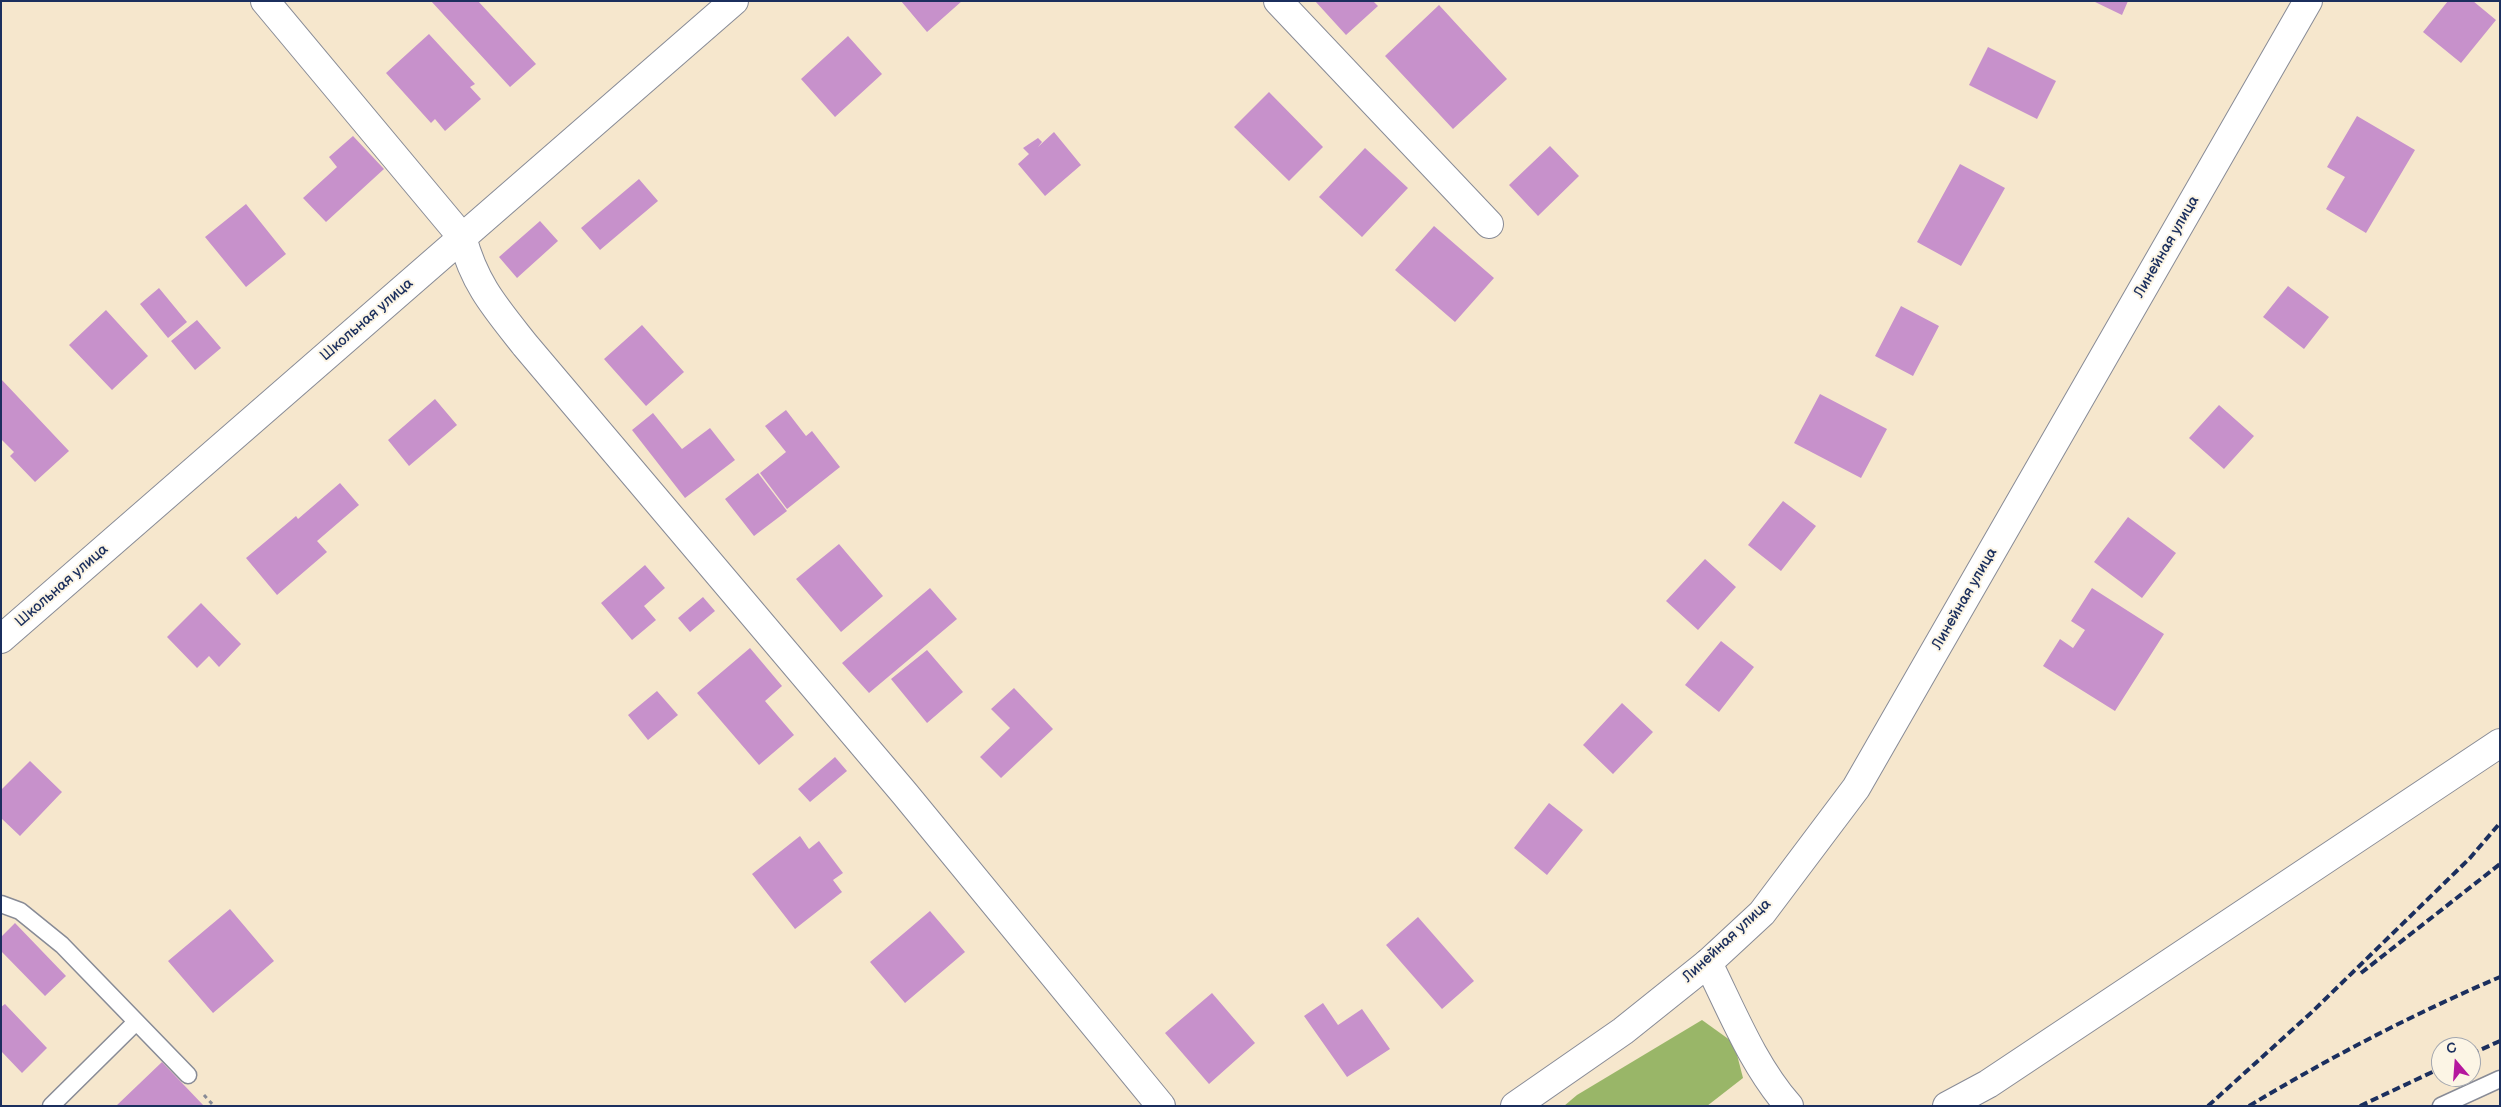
<!DOCTYPE html>
<meta charset="utf-8">
<style>
body{margin:0}
#map{position:relative;width:2501px;height:1107px;overflow:hidden;background:#f6e7cd;font-family:"Balsamiq Sans",sans-serif}
canvas{display:block}
.frame{position:absolute;inset:0;border:2px solid #1b2f5e;pointer-events:none}
.north{position:absolute;left:2431px;top:1037px;width:50px;height:50px;box-sizing:border-box;background:#fcf5e5;border:1px solid #a2a6af;border-radius:50%;rotate:342deg;font-size:14px;font-weight:700;line-height:20px;text-align:center;color:#1b2f5e}
.north::after{content:'';display:block;margin:auto;width:18px;height:22px;background:#b5179e;clip-path:polygon(50% 0,100% 100%,50% 72%,0 100%)}
</style>
<div id="map">
<canvas width="2501" height="1107"></canvas>
<div class="frame"></div>
<div class="north">С</div>
</div>
<script>
const g = document.querySelector('canvas').getContext('2d');
g.lineJoin = 'round';
function paint(path, color) {
  g.fillStyle = color;
  g.fill(path, 'evenodd');
}
function stroke(path, color, width, dash) {
  g.strokeStyle = color;
  g.lineWidth = width;
  g.lineCap = dash ? 'butt' : 'round';
  g.setLineDash(dash || []);
  g.stroke(path);
}
function drawText(font, color, halo, rows, align = 'center') {
  g.font = font + ' "Balsamiq Sans",sans-serif';
  g.lineWidth = 4;
  g.setLineDash([]);
  g.textBaseline = 'middle';
  g.strokeStyle = halo;
  g.fillStyle = color;
  for (const [text, x, y, turn = 0] of rows) {
    g.save();
    g.translate(x, y);
    g.rotate((+turn || 0) * Math.PI / 180);
    g.textAlign = isNaN(turn) ? turn : align;
    if (halo) g.strokeText(text, 0, 0);
    g.fillText(text, 0, 0);
    g.restore();
  }
}
paint(new Path2D(`
 M1702,1020L1734,1043L1743,1078L1707,1106H1564L1577,1095Z`), '#99b668');
paint(new Path2D(`
 M431,1H478L536,64L510,87Z
 M901,1H962L927,32Z
 M1315,1H1373L1378,6L1346,35Z
 M2093,1H2128L2122,15Z
 M2448,1H2473L2496,20L2461,63L2423,32Z
 M1439,5L1507,79L1453,129L1385,56Z
 M429,34L475,84L470,87L481,99L445,131L435,119L431,123L386,73Z
 M848,36L882,74L835,117L801,79Z
 M1988,47L2056,81L2037,119L1969,85Z
 M1269,92L1323,147L1289,181L1234,127Z
 M2357,116L2415,150L2366,233L2326,209L2345,177L2327,167Z
 M1054,132L1081,165L1045,196L1018,164L1029,154L1023,148L1038,138L1042,142L1038,147Z
 M353,136L384,169L326,222L303,198L337,167L329,157Z
 M1550,146L1579,176L1538,216L1509,185Z
 M1365,148L1408,188L1362,237L1319,197Z
 M1960,164L2005,188L1961,266L1917,242Z
 M639,179L658,201L600,250L581,228Z
 M246,204L286,254L246,287L205,237Z
 M540,221L558,241L517,278L499,257Z
 M1434,226L1494,278L1455,322L1395,270Z
 M2288,286L2329,317L2304,349L2263,317Z
 M159,288L187,322L168,338L140,304Z
 M1901,306L1939,326L1913,376L1875,356Z
 M106,310L148,356L112,390L69,345Z
 M197,320L221,348L195,370L171,341Z
 M642,325L684,372L646,406L604,359Z
 M1,379L69,451L35,482L10,456L14,452L1,439Z
 M1820,394L1887,429L1861,478L1794,443Z
 M435,399L457,425L409,466L388,440Z
 M2219,405L2254,436L2224,469L2189,438Z
 M786,410L806,436L812,431L840,467L787,509L760,473L786,452L765,426Z
 M653,413L682,449L710,428L735,460L685,498L632,430Z
 M758,473L787,511L754,536L725,499Z
 M340,483L359,505L317,541L327,552L277,595L246,558L296,516L298,519Z
 M1783,501L1816,526L1781,571L1748,545Z
 M2128,517L2176,553L2142,598L2094,562Z
 M839,544L883,596L841,632L796,579Z
 M1705,559L1736,587L1698,630L1666,601Z
 M645,565L665,588L644,606L656,620L632,640L601,603Z
 M930,588L957,619L869,693L842,663Z
 M2092,588L2164,634L2115,711L2043,666L2060,639L2073,648L2085,630L2071,621Z
 M703,597L715,611L690,632L678,618Z
 M201,603L241,644L219,667L209,656L197,668L167,637Z
 M1721,641L1754,667L1719,712L1685,685Z
 M750,648L782,686L765,701L794,735L759,765L697,693Z
 M927,650L963,692L927,723L891,679Z
 M1014,688L1053,729L1001,778L980,757L1010,728L991,709Z
 M657,691L678,715L648,740L628,715Z
 M1622,703L1653,732L1613,774L1583,745Z
 M835,757L847,771L810,802L798,789Z
 M30,761L62,792L20,836L1,818V790Z
 M1549,803L1583,830L1547,875L1514,848Z
 M800,836L809,849L819,841L843,873L833,880L842,892L795,929L752,874Z
 M230,909L274,961L213,1013L168,961Z
 M930,911L965,952L905,1003L870,962Z
 M1418,917L1474,981L1442,1009L1386,945Z
 M15,923L66,976L45,996L1,951V937Z
 M1212,993L1255,1043L1209,1084L1165,1033Z
 M1323,1003L1338,1025L1362,1009L1390,1049L1347,1077L1304,1016Z
 M5,1004L47,1048L22,1073L1,1051V1007Z
 M162,1062L204,1106H116Z`), '#c791cb');
const lane = new Path2D(`
 M1,904L20,911L62,945L188,1075
 M51,1106L136,1022
 M2441,1106L2500,1079`);
const street = new Path2D(`
 M265,1L462,237C475,285 495,307 525,345L905,794L1161,1106
 M1278,1L1489,224
 M1,639L734,1
 M1708,963C1732,1011 1753,1065 1789,1106
 M1947,1106L1988,1084L2500,743`);
const secondary = new Path2D(`
 M1515,1106L1623,1031L1708,963L1762,913L1856,788L2308,1`);
stroke(lane, '#888b96', 19);
stroke(street, '#888b96', 30);
stroke(secondary, '#888b96', 30);
stroke(new Path2D(`
 M204,1095L214,1106`), '#888b96', 3, [4, 4]);
stroke(lane, '#fff', 16);
stroke(street, '#fff', 28);
stroke(secondary, '#fff', 28);
stroke(new Path2D(`
 M2361,973L2500,864
 M2471,1054L2500,1041
 M2208,1106L2312,1012L2470,858L2500,823
 M2249,1106C2329,1058 2413,1014 2500,977
 M2360,1106L2441,1068`), '#1b2f5e', 4, [8, 4]);
drawText('15px', '#1b2f5e', '#fcf5e5', [
 ["Линейная улица",2167,247,-60],
 ["Школьная улица",367,320,-41],
 ["Школьная улица",62,586,-41],
 ["Линейная улица",1965,599,-60],
 ["Линейная улица",1727,941,-43]
]);
</script>
